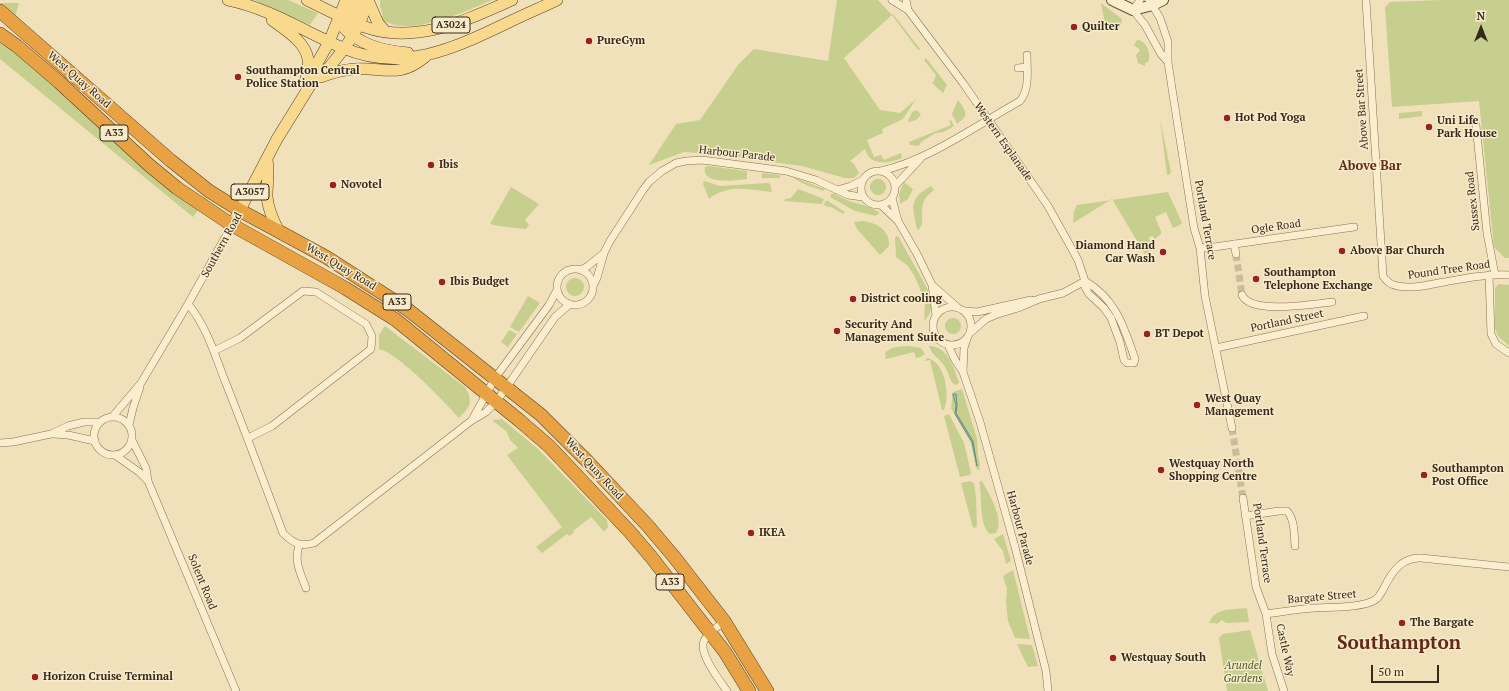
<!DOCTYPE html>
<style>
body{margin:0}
#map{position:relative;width:1509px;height:691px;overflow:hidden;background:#f0e1bb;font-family:"PT Serif",serif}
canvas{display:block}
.north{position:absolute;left:1461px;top:8px;width:40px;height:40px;-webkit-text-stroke:3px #f8ebcb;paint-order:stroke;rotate:0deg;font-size:11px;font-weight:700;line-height:16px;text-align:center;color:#36281a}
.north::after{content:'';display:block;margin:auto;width:14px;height:18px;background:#36281a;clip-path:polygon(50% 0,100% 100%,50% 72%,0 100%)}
.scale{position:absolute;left:1371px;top:665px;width:68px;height:18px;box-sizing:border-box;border:2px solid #36281a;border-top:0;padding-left:5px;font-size:12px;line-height:14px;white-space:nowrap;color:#36281a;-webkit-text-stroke:3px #f8ebcb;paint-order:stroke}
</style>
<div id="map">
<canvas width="1509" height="691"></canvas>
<div class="north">N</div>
<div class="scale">50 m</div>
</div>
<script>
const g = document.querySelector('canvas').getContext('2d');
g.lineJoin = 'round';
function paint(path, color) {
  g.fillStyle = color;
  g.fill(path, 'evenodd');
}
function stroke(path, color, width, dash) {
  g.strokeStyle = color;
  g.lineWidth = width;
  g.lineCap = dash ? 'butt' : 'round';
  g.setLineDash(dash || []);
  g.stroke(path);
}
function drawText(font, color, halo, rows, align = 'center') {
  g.font = font + ' "PT Serif",serif';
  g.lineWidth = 3;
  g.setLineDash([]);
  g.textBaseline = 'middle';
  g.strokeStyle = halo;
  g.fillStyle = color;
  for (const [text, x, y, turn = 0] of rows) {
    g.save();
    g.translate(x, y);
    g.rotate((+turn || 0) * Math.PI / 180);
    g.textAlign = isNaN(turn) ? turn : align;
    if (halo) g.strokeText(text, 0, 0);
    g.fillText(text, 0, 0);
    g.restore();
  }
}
paint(new Path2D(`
 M254,0H288L318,13L310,25Z
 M380,0H492C467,11 403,41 380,17L383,15L380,7Z
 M837,0H878L892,15L893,14L920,49L918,50L892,15L844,58L880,110L900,113L916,99L903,119L882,129L883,133L867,140L874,157L881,155L884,160L901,153L902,158C894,161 878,166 870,158C868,156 866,152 865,149L850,161L854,164L859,173L854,178H845L802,166L712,154L684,152L649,165L676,124L700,120L738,65L754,49L828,61Z
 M1442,0H1509V258H1505L1494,247L1479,101L1392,107L1385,7L1390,2Z
 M0,3H19L15,17L0,4Z
 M1101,3L1122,19L1121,25L1118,27L1106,30Z
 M1137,40C1146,40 1152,54 1148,62L1145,63V66L1138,63L1136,55L1140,50L1134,45Z
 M0,42L34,67L199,209L193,217L0,59Z
 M926,58L947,85L943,93L932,83L934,81L936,75L924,60Z
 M958,100C966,111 970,115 957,124L952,114Z
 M917,110L921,115L916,120L909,122L908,121L912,112Z
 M1422,111V116L1399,119V113Z
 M1160,119L1171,172L1169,175H1167Z
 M951,120L954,126L944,132L936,133L921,142L919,146L910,145L909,142L951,125L949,121Z
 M708,166L747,171V179C737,180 701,186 705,167Z
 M762,173L780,175V178H762Z
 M792,177L825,189L823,191C812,187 802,184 792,177Z
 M870 187a8 8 0 1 1 16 0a8 8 0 1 1-16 0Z
 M704,181L720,186L768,183L770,184L772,192C749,190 728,183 709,199L703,184Z
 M904,182L913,189L908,199L900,204L899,194Z
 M931,186L934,190C912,206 929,221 918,230C915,225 915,220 914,214C911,199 919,193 931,186Z
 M511,187L539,204L525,220L529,225L526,229L498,226L490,224Z
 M798,189L824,199L822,204L784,201L785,199L791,198Z
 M1168,192L1182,223L1180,225L1173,228L1166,212L1155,217L1161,231V234L1154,240L1153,236L1149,237L1152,260L1149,261L1112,199L1073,223L1074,211L1077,205Z
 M832,193L849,201L870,207L880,213L875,216L855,211L830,197Z
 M827,200L828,201L845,212L843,214L831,207L825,206L824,204Z
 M863,221C877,223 890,230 889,246L880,255L857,229L854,222Z
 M898,236L927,288L931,299L927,300L924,298L914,275L907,265L896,257L895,237Z
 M566 287a9 9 0 1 1 18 0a9 9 0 1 1-18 0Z
 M1498,284L1509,285V346L1498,336L1495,328V288Z
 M528,296L540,303L519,332L510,327Z
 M925,303H931C932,311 929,316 924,321Z
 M945 326a8 8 0 1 1 16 0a8 8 0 1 1-16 0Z
 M385,326L465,387C474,402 470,407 459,418C445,402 398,353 379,349V335Z
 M509,330L517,334L508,347L501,342Z
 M908,346L921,348L925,354L920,357L916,358L914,352L886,359L885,353C891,346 900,347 908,346Z
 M929,346C948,346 953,367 959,382L958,384L955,385C949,381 949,373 945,367C941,359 932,356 929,346Z
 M928,358C946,364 950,395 944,410H942L930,360L924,361Z
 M962,389L977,439L978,456L980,465L979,470L976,468L971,443L951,408L953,392Z
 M949,414L964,443L971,473L970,475L960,477L944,416Z
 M502,419L538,449L607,520L608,527L604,532L591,517L573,531L574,533L569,536L567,534L542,553L536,547L562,527L507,455L518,448L510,440L507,432L492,420Z
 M970,481L974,483L976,497L977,527L973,528L961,483Z
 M982,481C989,494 1005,519 996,533L990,534C978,524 983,497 979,482Z
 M1003,534L1011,561L1006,564L1003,551L994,539Z
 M1013,570L1030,639L1015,638L1008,621L1006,602L1007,589L1003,576Z
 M1247,608L1249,622L1226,623L1222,620L1217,624L1214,623H1209C1215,607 1232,610 1247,608Z
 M1250,630L1268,691H1227L1219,638L1223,634Z
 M1017,644L1032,645L1038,666L1028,667Z`), '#c6cf8e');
const water = new Path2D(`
 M953,394H956L957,405L956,413L973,441L977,466L972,442L955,414L956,405Z`);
paint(water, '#9fc1b7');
stroke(water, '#678e85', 1);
stroke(new Path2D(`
 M1236,254L1242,295
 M1232,428L1243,498`), '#cbbc9b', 7, [7, 3.5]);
const street = new Path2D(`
 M892,0L908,10
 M906,0L908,10L963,83L1048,206L1078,260L1085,281V287L1089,294L1104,308L1111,318L1120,342L1124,360L1127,363H1134L1135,359C1124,327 1116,299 1085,281
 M1140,0L1133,10L1145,25L1161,54L1168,62
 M1149,0L1160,18L1168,42V62L1173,95L1194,228L1200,248L1205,296L1232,428
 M1366,0L1383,276C1386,281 1391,285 1398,286C1412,289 1429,285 1444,282C1466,278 1487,274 1509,275
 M1018,68L1027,67
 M1476,125L1487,233L1495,275
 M861 188a17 17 0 1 1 34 0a17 17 0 1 1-34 0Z
 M881,171C929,160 977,125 1020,101C1030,89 1027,70 1027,55
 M895,186L921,158
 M837,190L851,186L863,180
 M892,198L898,221L917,254L932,285L936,315
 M881,205L898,221
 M1234,244L1236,254
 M1200,248L1214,247L1354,227
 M557 287a18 18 0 1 1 36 0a18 18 0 1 1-36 0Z
 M581,270L588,266L604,253
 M1489,275L1491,334L1496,344L1509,353
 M932,285L957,307
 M593,286L597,278L604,253L610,241L643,190L649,182L662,171L676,163L686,161L702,160L786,171L816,180L848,195L863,197
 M1242,295C1251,315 1313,304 1332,302
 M188,304C206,325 215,355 225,381C245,431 264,482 283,533C293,543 300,547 314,543L471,421L486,412L497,401L555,317L570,304
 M933 326a19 19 0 1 1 38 0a19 19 0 1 1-38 0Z
 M965,311L977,312L1031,300
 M971,332L986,319L995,315L1018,308L1039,299L1063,293L1085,281
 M948,345L955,360L963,372L980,422L1015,547L1046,671L1048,691
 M1216,348L1364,316
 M214,351L240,338L303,291L316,292L366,324L372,336L371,349L272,426L248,438
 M963,372L964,348L967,339
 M113,416L141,383L188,304L232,225
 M94 436a19 19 0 1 1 38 0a19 19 0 1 1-38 0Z
 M472,420L495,378L549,305L557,290
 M129,425L133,408L140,387
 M54,434L68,435L95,441
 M132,440L146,468L148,481L236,691
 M0,443L13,442L51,434L68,426L84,422H100
 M115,455L139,472L148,481
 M1243,498L1256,587L1266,614L1272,654L1284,691
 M1245,516L1279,511H1287C1295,520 1294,534 1295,546
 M299,545C294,562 300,572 306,588
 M1266,614C1282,612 1298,609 1314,608C1330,607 1362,608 1375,600C1380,597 1382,591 1385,586C1393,570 1403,557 1421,558L1509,567
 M724,621C718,627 708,633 704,641C698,653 720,681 727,691`);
const secondary = new Path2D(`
 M1112,0L1133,10
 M1133,10L1153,5L1163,0`);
const primary = new Path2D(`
 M228,0C269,8 305,32 343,48C402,73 453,49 507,23C523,15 540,8 557,0
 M307,0C326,9 345,20 365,27C417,45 466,20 512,0
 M368,0L378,23L385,31
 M340,16L341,25C359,45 383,51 408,53
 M272,20C285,30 305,41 308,59C309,65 307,72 306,78
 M345,25L354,10L356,0
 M321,77C331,73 343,70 354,69C385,67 398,79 425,57
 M321,77C340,54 362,30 367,0
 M267,159C269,172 267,184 267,197C268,209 273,220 278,230
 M232,225L277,139L311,84L315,67L329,42L346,0`);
const highway = new Path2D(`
 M0,11L170,160L209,191L241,211L326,257L407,309L541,415L588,462L648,526L675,558L724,621L767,691
 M0,34L17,46L59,82L149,165L177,188L232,225L345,288L396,320L520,421L549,446L630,532L652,558L725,652L749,691`);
stroke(street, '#887154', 8);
stroke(secondary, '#6a5237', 12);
stroke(primary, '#553e29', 12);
stroke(highway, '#553e29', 14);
stroke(street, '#fbeece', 7);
stroke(secondary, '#fbeece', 10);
stroke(primary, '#f8d98e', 11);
stroke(highway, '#e8a243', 13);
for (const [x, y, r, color] of [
 [1074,27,4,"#9b2120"],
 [589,41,4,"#9b2120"],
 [238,77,4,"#9b2120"],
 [1227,118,4,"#9b2120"],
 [1429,127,4,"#9b2120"],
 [431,165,4,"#9b2120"],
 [333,185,4,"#9b2120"],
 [1342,251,4,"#9b2120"],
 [1163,252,4,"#9b2120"],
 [1256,279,4,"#9b2120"],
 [442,282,4,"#9b2120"],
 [853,299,4,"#9b2120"],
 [837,331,4,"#9b2120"],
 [1147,334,4,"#9b2120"],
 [1197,405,4,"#9b2120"],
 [1161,470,4,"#9b2120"],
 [1424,475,4,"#9b2120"],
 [751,533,4,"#9b2120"],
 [1402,623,4,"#9b2120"],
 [1113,658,4,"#9b2120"],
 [35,677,4,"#9b2120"]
]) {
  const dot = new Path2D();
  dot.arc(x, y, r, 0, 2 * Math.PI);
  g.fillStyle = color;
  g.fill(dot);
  stroke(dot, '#f8ebcb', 1.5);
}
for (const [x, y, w] of [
 [451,25,38],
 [114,133,28],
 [250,192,38],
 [397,302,28],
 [670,582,28]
]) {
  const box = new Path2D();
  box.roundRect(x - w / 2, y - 8, w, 16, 3);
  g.fillStyle = '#f8ebcb';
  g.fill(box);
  stroke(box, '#36281a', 1);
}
drawText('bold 10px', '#36281a', null, [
 ["A3024",451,25],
 ["A33",114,133],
 ["A3057",250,192],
 ["A33",397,302],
 ["A33",670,582]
]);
drawText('bold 11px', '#36281a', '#f8ebcb', [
 ["Quilter",1082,27],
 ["PureGym",597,41],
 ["Southampton Central",246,71],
 ["Police Station",246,84],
 ["Hot Pod Yoga",1235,118],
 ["Uni Life",1437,121],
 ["Park House",1437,134],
 ["Ibis",439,165],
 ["Novotel",341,185],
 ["Diamond Hand",1155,246,"right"],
 ["Car Wash",1155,259,"right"],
 ["Above Bar Church",1350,251],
 ["Southampton",1264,273],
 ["Telephone Exchange",1264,286],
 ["Ibis Budget",450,282],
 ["District cooling",861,299],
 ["Security And",845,325],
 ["Management Suite",845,338],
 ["BT Depot",1155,334],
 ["West Quay",1205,399],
 ["Management",1205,412],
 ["Westquay North",1169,464],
 ["Shopping Centre",1169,477],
 ["Southampton",1432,469],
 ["Post Office",1432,482],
 ["IKEA",759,533],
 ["The Bargate",1410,623],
 ["Westquay South",1121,658],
 ["Horizon Cruise Terminal",43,677]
], 'left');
drawText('11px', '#36281a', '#f8ebcb', [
 ["West Quay Road",79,80,41],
 ["Above Bar Street",1362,109,-94],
 ["Western Esplanade",1003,142,55],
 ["Harbour Parade",737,154,6],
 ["Sussex Road",1473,201,-96],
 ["Portland Terrace",1205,220,80],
 ["Ogle Road",1276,227,-8],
 ["Southern Road",222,245,-61],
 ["West Quay Road",341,267,31],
 ["Pound Tree Road",1449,270,-8],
 ["Portland Street",1287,321,-12],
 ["West Quay Road",594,469,47],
 ["Harbour Parade",1020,528,75],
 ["Portland Terrace",1262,543,82],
 ["Solent Road",202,582,68],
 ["Bargate Street",1322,597,-5],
 ["Castle Way",1285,650,78]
]);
drawText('italic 11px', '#46541f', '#f8ebcb', [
 ["Arundel",1243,666],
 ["Gardens",1243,679]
]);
drawText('bold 13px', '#662816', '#f8ebcb', [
 ["Above Bar",1370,166]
]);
drawText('bold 19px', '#662816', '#f8ebcb', [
 ["Southampton",1399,644]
]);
</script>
